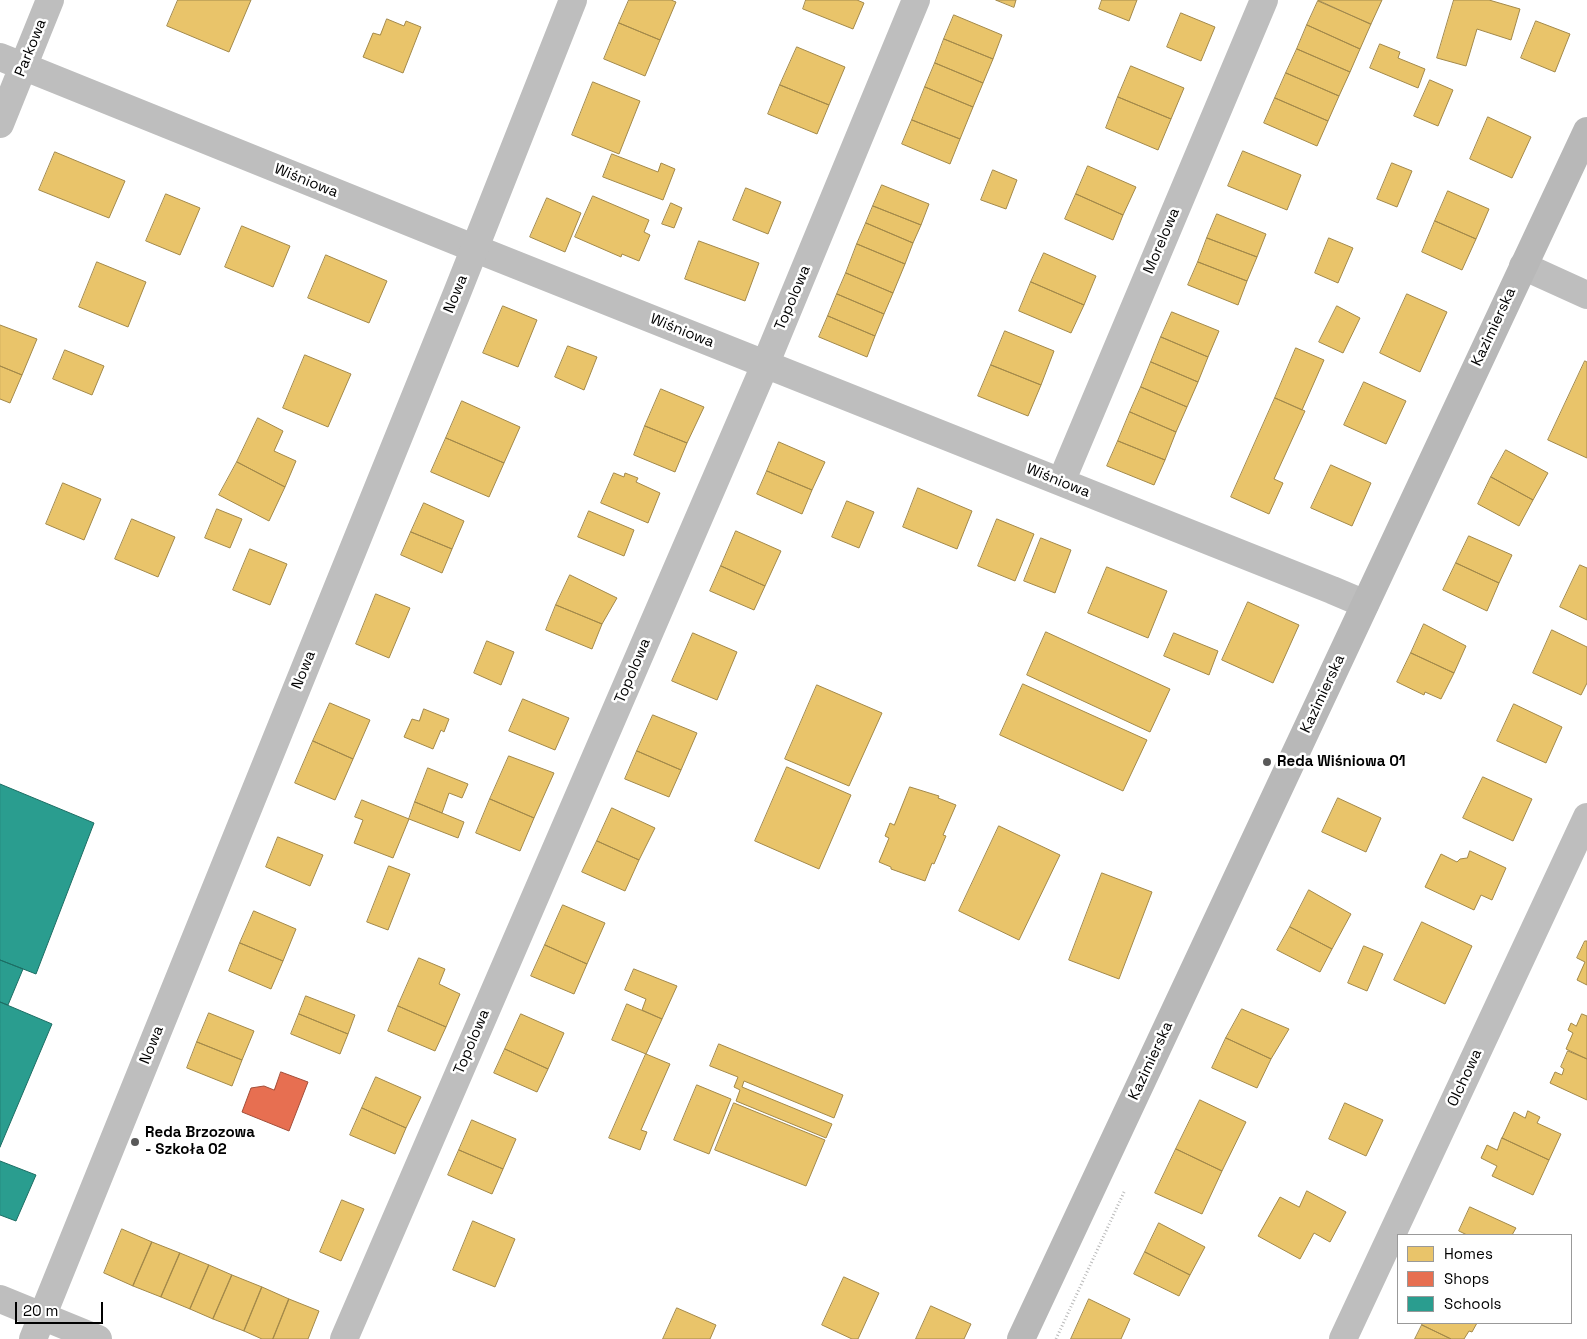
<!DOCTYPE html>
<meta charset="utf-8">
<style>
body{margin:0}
#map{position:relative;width:1587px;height:1339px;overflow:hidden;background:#fff;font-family:"Space Grotesk",sans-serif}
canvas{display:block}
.legend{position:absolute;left:1397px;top:1234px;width:175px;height:90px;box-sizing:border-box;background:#fff;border:1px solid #999;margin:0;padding:6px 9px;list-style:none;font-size:15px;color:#000}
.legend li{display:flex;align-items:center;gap:10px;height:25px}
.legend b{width:25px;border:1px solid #999}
.scale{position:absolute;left:15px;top:1302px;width:88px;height:22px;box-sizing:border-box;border:2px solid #000;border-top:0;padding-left:6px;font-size:15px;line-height:18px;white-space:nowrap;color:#000;-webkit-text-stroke:4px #fff;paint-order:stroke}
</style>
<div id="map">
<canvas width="1587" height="1339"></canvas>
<ul class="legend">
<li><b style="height:14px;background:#e9c46a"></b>Homes</li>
<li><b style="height:14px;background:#e76f51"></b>Shops</li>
<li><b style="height:14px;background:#2a9d8f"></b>Schools</li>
</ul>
<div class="scale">20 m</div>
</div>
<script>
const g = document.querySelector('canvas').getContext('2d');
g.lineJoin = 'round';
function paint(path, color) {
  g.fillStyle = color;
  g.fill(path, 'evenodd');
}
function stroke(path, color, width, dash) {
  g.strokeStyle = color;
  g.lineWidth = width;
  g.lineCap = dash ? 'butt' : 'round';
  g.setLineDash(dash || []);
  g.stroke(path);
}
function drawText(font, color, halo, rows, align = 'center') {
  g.font = font + ' "Space Grotesk",sans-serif';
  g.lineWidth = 5;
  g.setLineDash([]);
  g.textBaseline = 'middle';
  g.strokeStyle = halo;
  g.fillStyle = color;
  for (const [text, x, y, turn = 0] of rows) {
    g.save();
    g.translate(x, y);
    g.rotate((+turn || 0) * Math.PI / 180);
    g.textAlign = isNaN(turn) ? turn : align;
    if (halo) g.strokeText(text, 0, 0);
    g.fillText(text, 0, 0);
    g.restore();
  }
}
const homes = new Path2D(`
 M178,0H251L229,52L167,26Z
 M629,0H671L676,2L660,40L619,23Z
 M806,0H857L864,3L853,29L803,9Z
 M996,0H1016L1014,7Z
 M1102,0H1137L1129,21L1099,9Z
 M1318,0H1382L1371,24Z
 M1454,0H1489L1520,9L1511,40L1477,29L1466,66L1437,58Z
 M1318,1L1371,24L1360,49L1307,25Z
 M1181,13L1215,27L1201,61L1167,47Z
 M954,15L1002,35L993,59L944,39Z
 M387,19L404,26L406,21L421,27L403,73L363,57L373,33L380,35Z
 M1536,21L1570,34L1555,72L1521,58Z
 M619,23L660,40L645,76L604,59Z
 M1307,25L1360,49L1350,72L1297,49Z
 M944,39L993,59L983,83L935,63Z
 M1380,44L1400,52L1398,58L1425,69L1418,88L1370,68Z
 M797,47L845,67L829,105L780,85Z
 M1297,49L1350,72L1339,96L1286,73Z
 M935,63L983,83L973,107L925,87Z
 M1131,66L1184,88L1171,119L1118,97Z
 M1286,73L1339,96L1328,121L1275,98Z
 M1430,80L1453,90L1438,126L1414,116Z
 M593,82L640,101L619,154L572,135Z
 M780,85L829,105L817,134L768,114Z
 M925,87L973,107L960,139L912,120Z
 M1118,97L1171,119L1158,150L1106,128Z
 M1275,98L1328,121L1317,146L1264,123Z
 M1488,117L1531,137L1512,178L1470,159Z
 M912,120L960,139L950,164L902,144Z
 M1243,151L1301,175L1287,210L1228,186Z
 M55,152L125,181L109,218L39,190Z
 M612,154L658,172L661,163L675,169L663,200L603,177Z
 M1392,163L1412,171L1397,207L1377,199Z
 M1088,166L1136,187L1123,215L1076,194Z
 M993,170L1017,180L1006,209L981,200Z
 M882,185L929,204L921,225L873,206Z
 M746,188L781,202L768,234L733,220Z
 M1448,191L1489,209L1476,239L1435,221Z
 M166,194L200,208L180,255L146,241Z
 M1076,194L1123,215L1113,240L1065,219Z
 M593,196L649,220L644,232L650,235L639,261L622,254L621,257L575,237Z
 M547,198L581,213L565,252L530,237Z
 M671,203L682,208L674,228L662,224Z
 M873,206L921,225L913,243L866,223Z
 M1217,214L1266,234L1257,257L1207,238Z
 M1435,221L1476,239L1462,270L1422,252Z
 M866,223L913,243L905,264L857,244Z
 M242,226L290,246L273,287L225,267Z
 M1207,238L1257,257L1247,281L1198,262Z
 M1329,238L1353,248L1338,283L1315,273Z
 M699,241L759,263L745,301L685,279Z
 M857,244L905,264L893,293L846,273Z
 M1044,253L1096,276L1084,305L1031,282Z
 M326,255L387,281L369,323L308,298Z
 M97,262L146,282L128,327L79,307Z
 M1198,262L1247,281L1238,305L1188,285Z
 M846,273L893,293L884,314L837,294Z
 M1031,282L1084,305L1071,333L1019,311Z
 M837,294L884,314L875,336L828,316Z
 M1407,294L1447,312L1420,372L1380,353Z
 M503,306L537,320L518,367L483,353Z
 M1337,306L1360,318L1343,353L1319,342Z
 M1172,312L1219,331L1208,357L1161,337Z
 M828,316L875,336L867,357L819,337Z
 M0,325L37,339L22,375L0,366Z
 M1005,331L1054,351L1041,385L991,365Z
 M1161,337L1208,357L1198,382L1151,362Z
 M568,346L597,357L584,390L555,377Z
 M1296,348L1324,360L1302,410L1275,398Z
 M65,350L104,366L92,395L53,379Z
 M305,355L351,374L328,427L283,408Z
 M1585,361L1587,362V458L1548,440Z
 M1151,362L1198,382L1187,407L1141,387Z
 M991,365L1041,385L1028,416L978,396Z
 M0,366L22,375L10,403L0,399Z
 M1364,382L1406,401L1386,444L1344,425Z
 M1141,387L1187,407L1176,432L1130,412Z
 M661,389L704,407L687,443L645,426Z
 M1275,398L1305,411L1274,479L1283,483L1269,514L1231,497Z
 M462,401L520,427L504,463L446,438Z
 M1130,412L1176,432L1165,460L1118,441Z
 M258,418L283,431L274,451L296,461L285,487L237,462Z
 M645,426L687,443L675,472L634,455Z
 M446,438L504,463L489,497L431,472Z
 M1118,441L1165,460L1154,485L1107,466Z
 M779,442L825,462L812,490L767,471Z
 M1506,450L1548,473L1533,500L1491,477Z
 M237,462L285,487L269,521L219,495Z
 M1331,465L1371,483L1352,526L1311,508Z
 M767,471L812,490L802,514L757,494Z
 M614,473L624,477L625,473L638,478L636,482L660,493L648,523L601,503Z
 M1491,477L1533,500L1519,526L1478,504Z
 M63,483L101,499L84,540L46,524Z
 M918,488L972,511L957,549L903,527Z
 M847,501L874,512L859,548L832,537Z
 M424,503L464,521L452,549L411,532Z
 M217,509L242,519L230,548L205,538Z
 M589,511L634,530L624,556L578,537Z
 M132,519L175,537L158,577L115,559Z
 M997,519L1034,534L1015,581L978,566Z
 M736,531L781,551L765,586L721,566Z
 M411,532L452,549L442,573L401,555Z
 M1469,536L1512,555L1499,583L1456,563Z
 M1041,538L1071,550L1055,593L1024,581Z
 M250,549L287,564L270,605L233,590Z
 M1456,563L1499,583L1487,611L1443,590Z
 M1580,565L1587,568V620L1560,607Z
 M721,566L765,586L754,610L710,591Z
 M1107,567L1167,591L1148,638L1088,613Z
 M570,575L617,598L602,624L556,605Z
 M376,594L410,608L389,658L356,644Z
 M1248,602L1299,625L1273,683L1222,660Z
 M556,605L602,624L592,649L546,630Z
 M1424,624L1466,646L1454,673L1411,653Z
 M1552,630L1587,647V683L1581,695L1533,673Z
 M1046,632L1170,689L1150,732L1027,675Z
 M693,633L737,652L717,700L672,681Z
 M1174,633L1218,651L1209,675L1164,656Z
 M487,641L514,652L501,685L474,673Z
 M1411,653L1454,673L1441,699L1425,692L1424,695L1397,682Z
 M1023,684L1147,740L1123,791L1000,735Z
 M817,685L882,713L849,786L785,759Z
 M523,699L569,718L555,750L509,731Z
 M330,703L370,720L353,759L313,741Z
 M1514,704L1562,727L1546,763L1497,741Z
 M424,709L449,719L444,732L441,730L433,749L404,737L412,719L419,721Z
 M653,715L697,733L681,770L637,751Z
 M313,741L353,759L335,800L295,783Z
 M637,751L681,770L669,797L625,779Z
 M509,756L554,773L534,818L490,799Z
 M787,767L851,795L819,869L755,841Z
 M428,768L468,784L462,798L449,793L442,813L415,802Z
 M1483,777L1532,799L1513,841L1463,818Z
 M910,787L939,796L938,798L956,805L943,835L946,836L934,864L932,863L925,881L891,869V867L879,862L889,838L885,836L890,823L894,825Z
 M1338,798L1381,818L1366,852L1322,832Z
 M490,799L534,818L520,851L476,833Z
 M362,800L409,819L393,858L354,843L363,820L355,817Z
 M415,802L464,822L458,838L409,819Z
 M612,808L655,828L639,860L597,841Z
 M999,826L1060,855L1019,940L959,911Z
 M278,837L323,855L310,886L266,867Z
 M597,841L639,860L625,891L582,872Z
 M1470,851L1506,868L1492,900L1481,895L1474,910L1425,887L1441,854L1457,862L1460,859L1467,858Z
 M389,866L410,874L388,930L367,922Z
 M1102,873L1152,892L1119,979L1069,960Z
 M1309,890L1351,914L1332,949L1290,927Z
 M563,905L605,923L587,964L545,945Z
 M254,911L296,929L283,961L240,943Z
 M1422,922L1472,946L1445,1004L1394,980Z
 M1290,927L1332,949L1320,972L1277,950Z
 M1585,941H1587V985L1577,980L1585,962L1577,958Z
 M240,943L283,961L271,989L229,971Z
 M545,945L587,964L574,994L531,976Z
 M1364,946L1383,954L1367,991L1348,983Z
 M419,958L445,969L439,984L460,994L446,1027L398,1006Z
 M634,969L677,986L662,1019L642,1010L646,999L625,990Z
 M306,996L355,1015L348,1034L299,1014Z
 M627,1004L662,1019L646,1054L612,1040Z
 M398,1006L446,1027L435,1051L388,1031Z
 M1242,1009L1289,1029L1271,1059L1226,1038Z
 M209,1013L254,1031L242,1060L197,1042Z
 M299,1014L348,1034L340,1054L291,1034Z
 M521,1014L564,1033L548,1069L505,1049Z
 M1582,1014L1587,1016V1059L1566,1049L1573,1033L1568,1030L1571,1023L1576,1026Z
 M1226,1038L1271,1059L1257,1088L1212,1068Z
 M197,1042L242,1060L232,1086L187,1068Z
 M719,1044L843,1095L834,1118L744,1081L742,1087L832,1124L826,1138L736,1101L740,1090L734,1087L738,1077L710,1066Z
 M505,1049L548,1069L537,1092L494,1073Z
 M1568,1051L1587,1059V1100L1550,1083L1555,1072L1562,1075L1564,1069L1561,1067Z
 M646,1054L670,1064L641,1130L647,1132L640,1150L609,1138Z
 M376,1077L421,1097L406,1128L362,1108Z
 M697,1085L731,1099L709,1154L674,1140Z
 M1200,1100L1246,1122L1222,1171L1176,1149Z
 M734,1103L825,1140L806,1186L715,1150Z
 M1345,1103L1383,1120L1366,1156L1329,1139Z
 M362,1108L406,1128L395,1154L350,1135Z
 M1528,1111L1540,1117L1537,1123L1561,1134L1549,1160L1502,1138L1514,1112L1525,1118Z
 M472,1120L516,1139L503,1169L459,1150Z
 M1502,1138L1549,1160L1533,1195L1492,1176L1497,1166L1481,1158L1487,1145L1497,1150Z
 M1176,1149L1222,1171L1202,1214L1155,1193Z
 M459,1150L503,1169L492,1194L448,1175Z
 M1307,1191L1346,1212L1330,1242L1314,1233L1300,1259L1258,1236L1280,1197L1299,1207Z
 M342,1200L364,1209L341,1261L320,1252Z
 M1470,1207L1516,1228L1512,1235H1467L1459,1231Z
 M473,1221L515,1239L495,1287L453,1270Z
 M1159,1223L1205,1247L1190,1275L1145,1252Z
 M122,1229L152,1242L133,1286L104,1273Z
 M152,1242L180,1253L161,1297L133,1286Z
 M1145,1252L1190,1275L1179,1296L1134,1274Z
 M180,1253L209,1265L190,1309L161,1297Z
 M209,1265L232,1275L213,1319L190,1309Z
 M232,1275L262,1287L244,1331L213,1319Z
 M844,1277L879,1293L858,1339H852L822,1325Z
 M262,1287L289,1299L273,1339H262L244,1331Z
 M289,1299L319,1311L308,1339H273Z
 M1089,1299L1130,1319L1121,1339H1071Z
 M931,1306L971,1324L964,1339H916Z
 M677,1308L716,1325L710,1339H663Z
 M1423,1323H1477L1472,1332L1469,1331L1464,1339H1451L1422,1325Z
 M1422,1325L1451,1339H1415Z`);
paint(homes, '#e9c46a');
stroke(homes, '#a3894a', 1);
const shops = new Path2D(`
 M281,1072L308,1082L289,1131L242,1112L251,1088L264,1086L274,1090Z`);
paint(shops, '#e76f51');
stroke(shops, '#a24e39', 1);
const schools = new Path2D(`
 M0,784L94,823L36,974L0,960Z
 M0,960L23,969L8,1005L0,1002Z
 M0,1002L52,1024L0,1147Z
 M0,1161L36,1175L16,1221L0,1215Z`);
paint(schools, '#2a9d8f');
stroke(schools, '#1d6e64', 1);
stroke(new Path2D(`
 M1056,1339L1125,1190`), '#b9b9b9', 3, [1, 2.5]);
stroke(new Path2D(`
 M0,57L456,241L1332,590L1365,604
 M0,124L50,0
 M1523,266L1587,295
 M1061,482L1264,0
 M0,1299L98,1339
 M344,1339L765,365L916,0
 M1343,1339L1587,817`), '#bebebe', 28);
stroke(new Path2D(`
 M33,1339L457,293L573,0`), '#bebebe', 28);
stroke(new Path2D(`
 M1021,1339L1587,131`), '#b8b8b8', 28);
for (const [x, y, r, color] of [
 [1267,762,5,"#595959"],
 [135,1142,5,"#595959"]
]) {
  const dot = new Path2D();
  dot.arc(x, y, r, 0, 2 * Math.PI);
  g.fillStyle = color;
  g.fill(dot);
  stroke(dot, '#fff', 2);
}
drawText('15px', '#000', '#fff', [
 ["Parkowa",31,48,-68],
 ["Wiśniowa",306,181,22],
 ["Morelowa",1162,241,-67],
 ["Nowa",456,294,-68],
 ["Topolowa",793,298,-67],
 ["Kazimierska",1494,327,-65],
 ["Wiśniowa",682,331,22],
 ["Wiśniowa",1058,481,22],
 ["Nowa",304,670,-68],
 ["Topolowa",633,671,-67],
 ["Kazimierska",1323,694,-65],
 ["Topolowa",472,1042,-67],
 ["Nowa",152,1045,-68],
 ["Kazimierska",1151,1061,-65],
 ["Olchowa",1465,1078,-65]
]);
drawText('bold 15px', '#000', '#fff', [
 ["Reda Wiśniowa 01",1277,762],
 ["Reda Brzozowa",145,1133],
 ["- Szkoła 02",145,1150]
], 'left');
</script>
